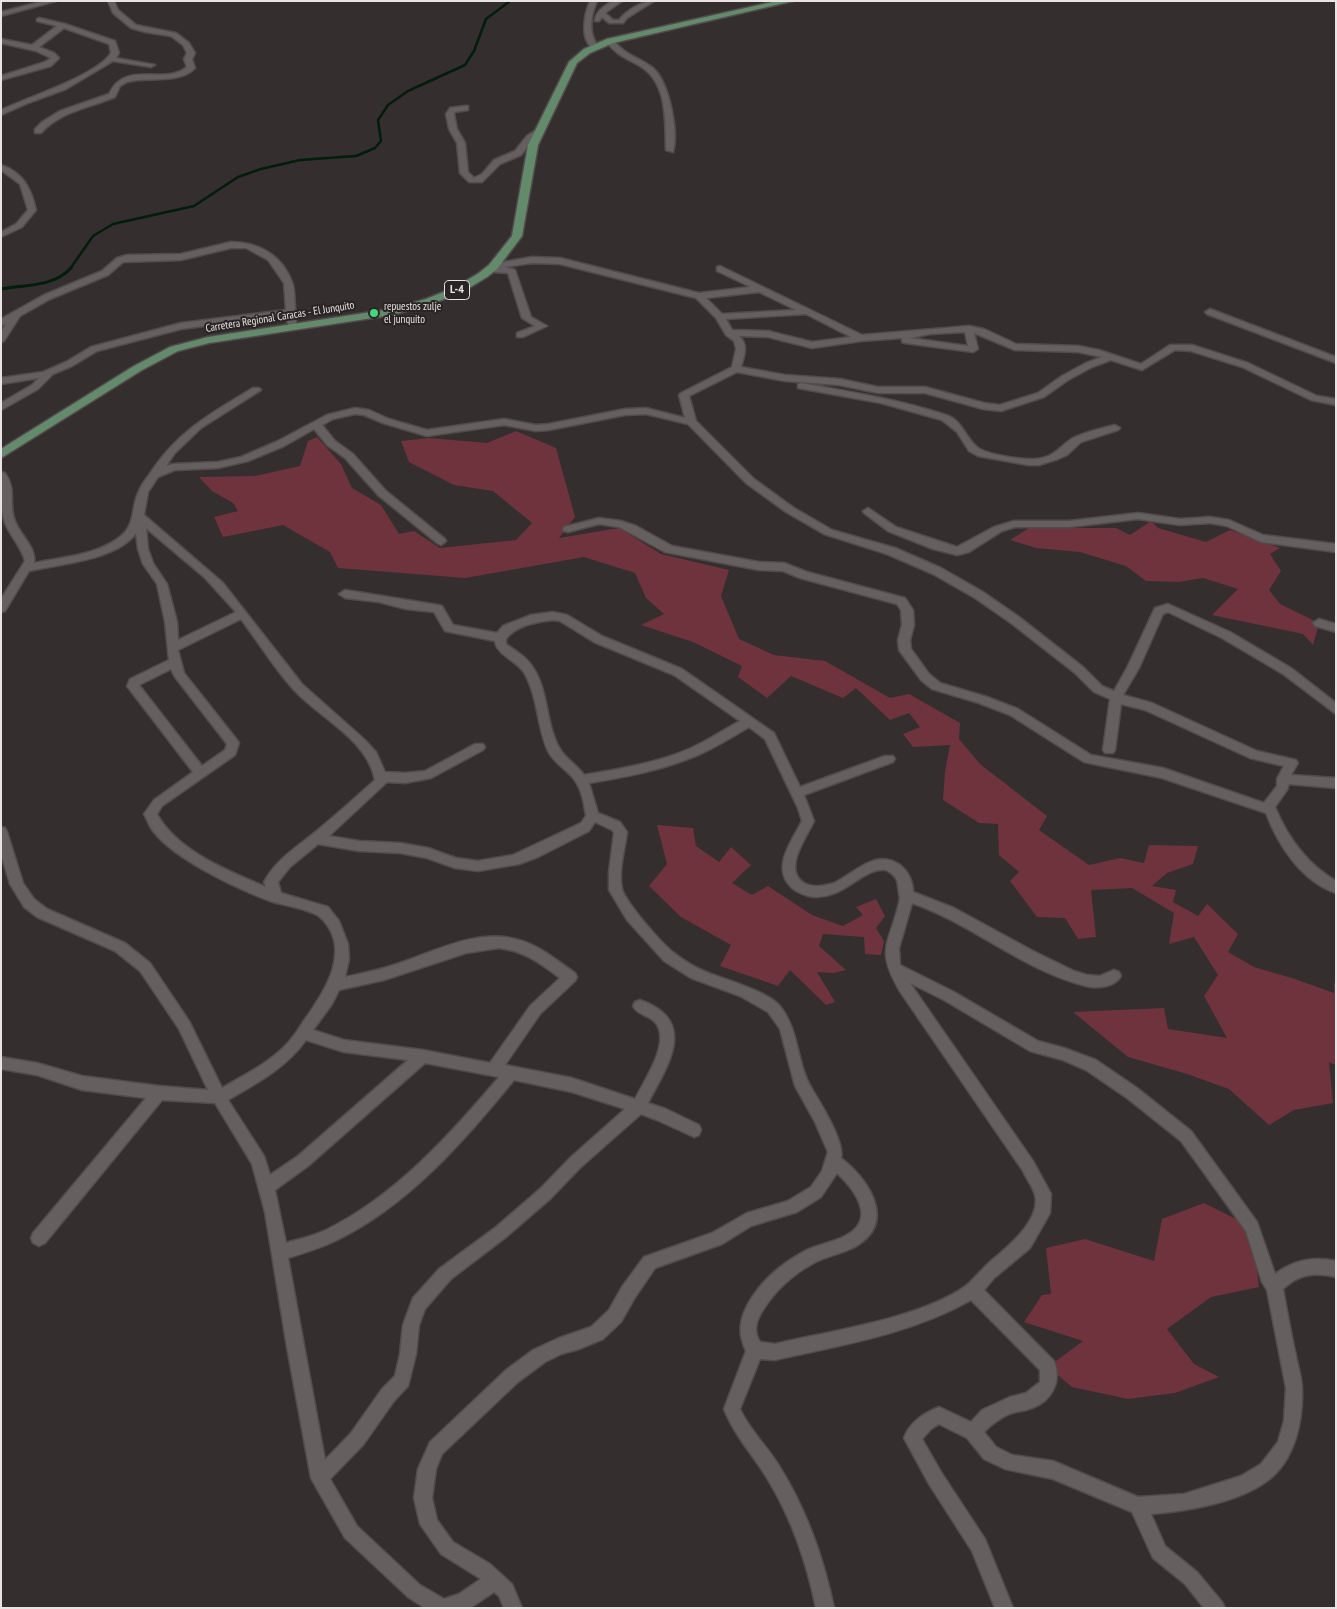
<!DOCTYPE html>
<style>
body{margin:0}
#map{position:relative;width:1337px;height:1609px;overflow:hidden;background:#352e2f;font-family:"PT Sans Narrow",sans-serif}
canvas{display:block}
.frame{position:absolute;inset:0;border:2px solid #e8e4e4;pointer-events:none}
</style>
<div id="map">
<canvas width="1337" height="1609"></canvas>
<div class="frame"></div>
</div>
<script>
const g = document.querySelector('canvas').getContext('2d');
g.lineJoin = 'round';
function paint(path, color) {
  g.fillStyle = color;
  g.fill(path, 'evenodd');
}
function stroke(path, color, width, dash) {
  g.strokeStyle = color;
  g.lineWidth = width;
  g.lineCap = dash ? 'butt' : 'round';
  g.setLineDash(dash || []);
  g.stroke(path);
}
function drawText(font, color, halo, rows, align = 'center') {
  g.font = font + ' "PT Sans Narrow",sans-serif';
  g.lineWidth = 4;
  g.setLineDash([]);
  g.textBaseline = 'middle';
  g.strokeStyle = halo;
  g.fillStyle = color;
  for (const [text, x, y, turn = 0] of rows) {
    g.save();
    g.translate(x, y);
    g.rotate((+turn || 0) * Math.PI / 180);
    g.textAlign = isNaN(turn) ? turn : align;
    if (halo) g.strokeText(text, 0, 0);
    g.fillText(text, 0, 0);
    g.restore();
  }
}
paint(new Path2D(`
 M516,431L556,448L575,517L559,538L619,528L661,554L729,570L721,596L739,639L774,655L825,661L890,698L909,694L960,723L959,739L980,764L1047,816L1039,830L1089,865L1120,858L1144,863L1149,845L1198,846L1193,864L1167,873L1152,886L1176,890L1173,902L1198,916L1207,904L1238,934L1228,952L1254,967L1295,979L1334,993V983L1336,984V1065L1329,1062L1333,1103L1294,1110L1269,1125L1229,1089L1187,1074L1128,1057L1073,1012L1164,1008L1168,1029L1227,1038L1204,996L1218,975L1194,937L1169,944L1174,913L1132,888L1091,890L1096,937L1078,939L1065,918L1037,917L1010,881L1019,872L999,855L998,824L979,823L943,800L945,772L950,745L913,747L903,734L920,727L909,713L890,720L856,688L843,698L791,676L767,698L738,677L742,666L693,642L641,625L664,614L646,598L635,573L584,557L465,578L338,568L330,552L283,525L223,537L214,517L238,511L233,503L212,491L199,477L255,476L300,466L308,441L317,437L341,464L352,488L381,505L399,534L414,531L440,548L516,540L532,523L493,491L454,485L409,462L401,441L429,438L487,443Z
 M1151,521L1158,528L1206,542L1230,530L1280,548L1270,554L1281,571L1269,590L1280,604L1319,623L1313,645L1303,634L1212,615L1238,589L1203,578L1179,582L1146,581L1126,566L1080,552L1036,548L1010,540L1029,528H1116L1130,535Z
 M657,825L693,828L696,846L719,862L731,847L751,865L732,883L752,895L768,886L812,915L843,926L863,915L856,907L876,899L885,916L876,928L884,941L881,955L865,954L864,937L823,934L819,946L846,970L834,973L817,972L835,1002L826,1005L790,970L778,986L720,966L731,945L681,917L649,886L667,864Z
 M1204,1203L1252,1227L1259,1287L1211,1297L1167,1329L1194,1364L1219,1377L1175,1393L1128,1399L1072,1387L1048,1367L1083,1341L1024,1322L1042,1295L1051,1294L1046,1248L1085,1239L1154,1261L1162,1219Z`), '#6e333d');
stroke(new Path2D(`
 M70,269L93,236L113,224L194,206L238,177L261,169L300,160L356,156L375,148L381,141L378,120L388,105L408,91L465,65L474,51L486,19L510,1`), '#011d0b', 2.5);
stroke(new Path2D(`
 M1,289C24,285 54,287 71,268`), '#011d0b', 3);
const street = new Path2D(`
 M44,1H56L1,16V12Z
 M108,1H114L118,10L136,25L176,33L189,43L195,53L192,59L195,68C179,85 148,76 127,82L120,86L115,97C89,108 61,111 41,133H35V129L42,122L60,111L109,94C125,59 165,86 187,67L184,59L187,53L183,45L171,36L145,32L131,28L113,13Z
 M590,1H597C590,17 588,33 599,48L595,50C579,41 584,15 590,1Z
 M613,1H622L605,13L613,20H619C627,10 642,1 654,1L627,18L623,23H609L602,17L599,21H595C596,11 604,6 613,1Z
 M39,18L65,24L115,41L119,53L116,58L155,65L151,67L113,61L66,89L28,103L1,115V110C28,97 96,76 111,53L109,44L64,28L39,47L54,53L59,58L51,66L1,80V76L45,62L51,58L36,51L1,43V39L32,45L57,26L37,21V19Z
 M607,39H613C623,55 639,57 653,68C669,82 679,132 673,152L666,150C665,121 668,83 640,66C626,58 616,55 606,41Z
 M465,106H468V110L455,112L454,114L457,129L465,143L468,172L474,178L482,174L494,160L515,151L527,136L536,130L543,132L533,140L521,155L500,164L482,182H469L460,173L457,143L449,129L446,114L450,108Z
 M1,165C24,173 31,189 36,210L22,227L1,237V232L16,224L28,210L20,184L1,170Z
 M231,242C258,242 282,255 292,282C295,289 294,299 295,306C295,313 297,322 295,329H289L286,315L181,329L97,351L72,366L53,374L38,389L1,410V403L32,385L39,378L1,384V378L43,372L66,362L91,347L181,323L286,310L284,283L268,260L246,248H231L181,260L123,262L108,275L50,299L20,316L4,341L1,342V332L6,324L1,326V319L44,295L102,271L117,258L127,255L181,254Z
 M532,257L560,258L699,293L751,287L717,271V267L720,266L862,335L969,326L984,329L1016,344L1078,346L1099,350L1141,364L1170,345H1192L1248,363L1317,396L1336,399V405L1311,400L1242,367L1191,351L1175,350L1142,370L1111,360L1092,367L1068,380L1044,397L1001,411L983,409L925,393H878L839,385L785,381L737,372L689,396L696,421L754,479L794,508L832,530L895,548L941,568L983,592L1019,617L1083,667L1102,686L1114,691L1127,668L1155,608L1168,604L1230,632L1291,668L1336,703V714L1283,674L1222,638L1168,612L1163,614L1139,668L1123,695L1152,703L1257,751L1296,760L1298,763L1291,775L1336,778V788L1289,784L1287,790L1275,807C1288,838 1307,864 1336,881V893C1302,882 1278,845 1266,813L1162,778L1084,762L1010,715L979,703L932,689L921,680L899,650L898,640L902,625L901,610L897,604L800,578L783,571L759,570L665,552L619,527L599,524L568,532L564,531L563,529L564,527L599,518L621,521L636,526L672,546L759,562L784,563L807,572L905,598L913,610L914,625L910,640L911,649L929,674L940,683L987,697L1018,709L1091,755L1163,768L1264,803L1277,786V779L1284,766L1250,758L1145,710L1121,704L1115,750L1113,753H1105L1103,750L1110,699L1094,692L1075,673L1011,623L975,598L933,574L887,554L824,534L786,512L746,483L688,424L646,414L625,415L549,430L536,431L504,425L427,436L383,423L364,415L355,414L333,419L322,425L335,441L353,454L386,491L445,539L446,541L441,545L437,543L378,495L345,458L327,445L314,429L284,446L248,461L218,468L175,470L158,477L148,492L144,515L223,583L302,684L365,740L376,752L385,772L405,773L425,771L475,744H483L485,747L483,750L431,778L405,783L387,782L329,836L359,841L400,843L428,848L456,858L478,861L513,855L581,823L586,816C584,803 582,790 574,779C566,769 554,763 548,751C537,727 538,698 525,674C518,661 496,655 495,641L445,631L434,612L406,609L379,602L345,598L339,594L345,590L438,605L442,606L453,625L497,633L503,626L531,615L553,612L567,615L602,636L682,669L774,733L800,787L885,756H893L895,759L893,762L804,795L814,821C807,837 782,869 804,883C813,888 825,886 834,883C855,873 876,848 900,865C908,871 913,882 913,892L954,908L1033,951L1074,971L1087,975L1100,976L1114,970L1119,972L1121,976C1115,987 1097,989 1086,986C1024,971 973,924 912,903L899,948L900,965L954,992L1038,1041L1064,1048L1096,1060L1137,1088L1191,1131L1257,1222L1275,1274C1294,1260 1313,1256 1336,1261V1277C1314,1272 1299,1274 1283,1289C1287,1311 1291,1334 1296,1356C1298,1367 1302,1378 1302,1389C1303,1419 1296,1456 1272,1477C1243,1502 1188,1511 1151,1514L1165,1546L1197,1572L1222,1602L1225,1608H1204L1185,1584L1153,1558L1132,1512L1053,1479L1005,1469L984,1459L967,1438L939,1424L931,1429L922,1439L941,1472L985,1539L1013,1608H995L972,1551L929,1484L904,1438C910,1422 924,1413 939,1407L971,1422L982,1410L1010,1397L1026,1393L1040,1382V1370L971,1300C911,1334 842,1345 775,1360L760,1359L740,1409C750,1431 769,1448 781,1469C807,1511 824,1560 834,1608H816C807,1564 793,1522 770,1483C755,1457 735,1437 724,1409L746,1351C738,1334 739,1321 748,1304C760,1282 781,1264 803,1252C816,1245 830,1243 843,1237C878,1221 856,1191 837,1173L821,1197L797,1212L751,1226L722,1244L655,1268L634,1299L621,1322L603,1339L579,1349L561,1354L545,1362L518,1382L442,1454L436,1469L432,1498L437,1520L453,1542L490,1564L512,1584L522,1608H504L499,1596L494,1592L470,1608H425L408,1597L345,1538L311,1478L287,1347L265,1212L252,1164L215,1103L162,1100L45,1243L39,1246L33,1243L31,1238L33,1233L146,1098L82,1090L37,1075L1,1069V1057L37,1063L82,1076L159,1086L208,1090L179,1029L140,971L115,951L37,917L24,907L10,884L1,854V827L5,828L7,832L23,883L34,899L47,909L125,943L150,963L189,1021L222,1088C244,1075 267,1064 285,1046C292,1039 298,1030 303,1022C324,993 354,949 320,917C312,910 284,905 273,902C239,890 174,859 153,831C149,826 147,819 144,814L154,800L193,772L127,686L130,679L169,660L165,622L157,584L143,564L138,549L136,533C118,560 59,564 29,571L5,611L1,612V599L25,561C21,546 10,536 5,523C0,508 1,488 1,472L5,473C17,490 8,503 15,521C20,535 37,548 34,563C62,557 99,555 121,536C136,524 131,506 139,491C142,483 149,476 153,469C181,429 212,413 253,388H259L261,390L201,428L175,453L166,466L173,464L218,462L241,457L276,442L327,415L355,408L369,410L389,419L427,430L504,419L536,425L549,424L625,409L646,408L685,418L679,395L681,393L732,367L736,349L734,341L726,335L716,318L696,298L560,264L532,263L505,267L515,270L531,317L547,326L523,337H517V333L535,326L522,318L508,273L493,272L489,267L493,264ZM759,292L796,310L722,314L706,298ZM806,314L851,337L812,342L768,331L732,330L726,319ZM965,332L968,346L910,338L930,334ZM974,333L1015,350L1078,352L1102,357L1086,363L1062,376L1038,393L1000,405L984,403L925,387H878L840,379L785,375L741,367C744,356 749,345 739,336L768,337L812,348L861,341L902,338V342L905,343L973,352L978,349ZM146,528L204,577L236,612L178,640L177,622L167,584L153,563L148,549ZM241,619C259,643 274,668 294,690C321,719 367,739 375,780C356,797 338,813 319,829C299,846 277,858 264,882L266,887C229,871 178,852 157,814L162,806L235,755L239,743L237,740L184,673L178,650ZM553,620L560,621L594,642L674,675L740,721C723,730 707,741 689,749C656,763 620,769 584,775C577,765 566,759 560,749C544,722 550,686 528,661C522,654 514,650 506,644V639C516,625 537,622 553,620ZM171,669L175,677L227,744L225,750L202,766L139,685ZM749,727L765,739L798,808L802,821C792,841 771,867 791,887C796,892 802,894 808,896C843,903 861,867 886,870C902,879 896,885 900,898C891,944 873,946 901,993L1023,1171C1026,1178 1033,1187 1035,1195C1041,1218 1012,1243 997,1256C986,1264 976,1277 967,1285C923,1318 830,1331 775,1344L760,1342C753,1331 756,1321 763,1310C775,1291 792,1275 812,1264C827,1255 844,1254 858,1245C897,1220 867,1178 841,1158C845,1142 821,1104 812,1089C796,1063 800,1030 779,1005C767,992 728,980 711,974C698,969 685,962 674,953C662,944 626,903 622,889C618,871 625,849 627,832L620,822L598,813L589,783C626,777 663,770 698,755C716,747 732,737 749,727ZM595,822L612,830L614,833L609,872V890L627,920L664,961L691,978L740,996L768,1012L780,1029L795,1086L815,1122L828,1152L822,1171L811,1187L788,1201L747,1213L712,1233L644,1257L622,1287L609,1310L591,1327L559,1338L533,1350L506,1370L430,1442L418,1469L414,1498L420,1524L441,1554L481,1579L459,1594L444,1599L420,1585L357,1526L330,1479L363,1445L394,1401L408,1386L416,1354L419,1325L425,1309L451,1279L506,1237L550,1199L581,1167L641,1114L657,1120L694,1137L699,1135L701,1130L699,1125L666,1109L648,1103C668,1065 699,1021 640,1000L635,1002L633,1006C637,1015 649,1015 655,1022C672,1041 644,1081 635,1099L572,1078L505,1065L540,1014L575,981L577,977L575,973C556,960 538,944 515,939C476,929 433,952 397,964C380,970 363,973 345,977L349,959L348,944L339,921L328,907L281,893L278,882L290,867L318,844L359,851L400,853L427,858L455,868L478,871L519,864L538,857L589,831ZM499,948C524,951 540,963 560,978L530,1006L490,1063L423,1050L344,1040L313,1030L332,1004L339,990L384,980L466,953ZM910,983L944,1000L1030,1051L1063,1060L1086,1070L1127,1098L1181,1141L1246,1231L1262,1282L1267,1290L1286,1388L1284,1421L1278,1442L1261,1464L1241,1476L1184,1494L1138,1497L1053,1461L1012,1455L996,1447L984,1432C992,1424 999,1419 1009,1414C1017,1411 1025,1411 1032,1408C1052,1401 1062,1381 1054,1361L984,1290L994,1278L1030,1248L1050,1213L1051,1194L1033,1161ZM306,1040L344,1052L408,1060L298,1156L270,1175L264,1156L228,1100C257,1083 286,1068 306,1040ZM425,1063L499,1077C450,1135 395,1196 326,1230C313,1236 299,1239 286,1243L275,1190L308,1166ZM514,1080L572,1092L625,1109L571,1157L540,1189L496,1227L439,1269L413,1298L403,1325L400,1354L395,1376L382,1389L351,1433L325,1460L288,1258C304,1253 320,1248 335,1241C408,1206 464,1141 514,1080Z
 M1210,309L1336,357V363L1207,314L1205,312Z
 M801,383C850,392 898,399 946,415C962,420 965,437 977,447C986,455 1024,460 1036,459C1057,457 1061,444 1075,437C1087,432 1102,428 1115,425L1120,428L1118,430L1081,442L1067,455L1058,459L1039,465H1028L978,456L969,451L957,432L942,420L881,403L798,388V384Z
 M868,508L896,527L957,547L994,527L1014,521H1069L1138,513L1180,519L1210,517L1229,520L1263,535L1336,544V552L1261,542L1227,526L1210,523L1180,525L1138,519L1069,527H1015L1002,531L969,552L957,555L933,549L888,531L864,513L863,511Z
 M1319,619L1336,624V632L1315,626L1313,623Z`);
const primary = new Path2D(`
 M777,1H793L613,43L590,53L577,63L538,145L522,236L497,269L487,277L464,291L434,303L392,315L209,343L178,351L142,370L1,458V449L134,366L170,347L208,337L391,309L426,299L456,287L479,273L489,265L512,236L528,145L569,62L584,49L607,39Z`);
stroke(street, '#514c4c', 3);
stroke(primary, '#514c4c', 3);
paint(street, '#665f5f');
paint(primary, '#648a6c');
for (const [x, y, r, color] of [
 [374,313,5,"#42d77b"]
]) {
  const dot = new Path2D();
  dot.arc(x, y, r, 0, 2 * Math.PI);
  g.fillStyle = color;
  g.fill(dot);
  stroke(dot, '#2a2425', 2);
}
drawText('11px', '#e8e4e4', '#2a2425', [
 ["repuestos zulje",384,307],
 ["el junquito",384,320]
], 'left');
drawText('11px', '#e8e4e4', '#2a2425', [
 ["Carretera Regional Caracas - El Junquito",280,317,-9]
]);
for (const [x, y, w] of [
 [457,290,25]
]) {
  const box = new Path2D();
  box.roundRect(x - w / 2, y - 9.5, w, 19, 4);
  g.fillStyle = '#2a2425';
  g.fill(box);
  stroke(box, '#e8e4e4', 1);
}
drawText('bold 12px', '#e8e4e4', null, [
 ["L-4",457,290]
]);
</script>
